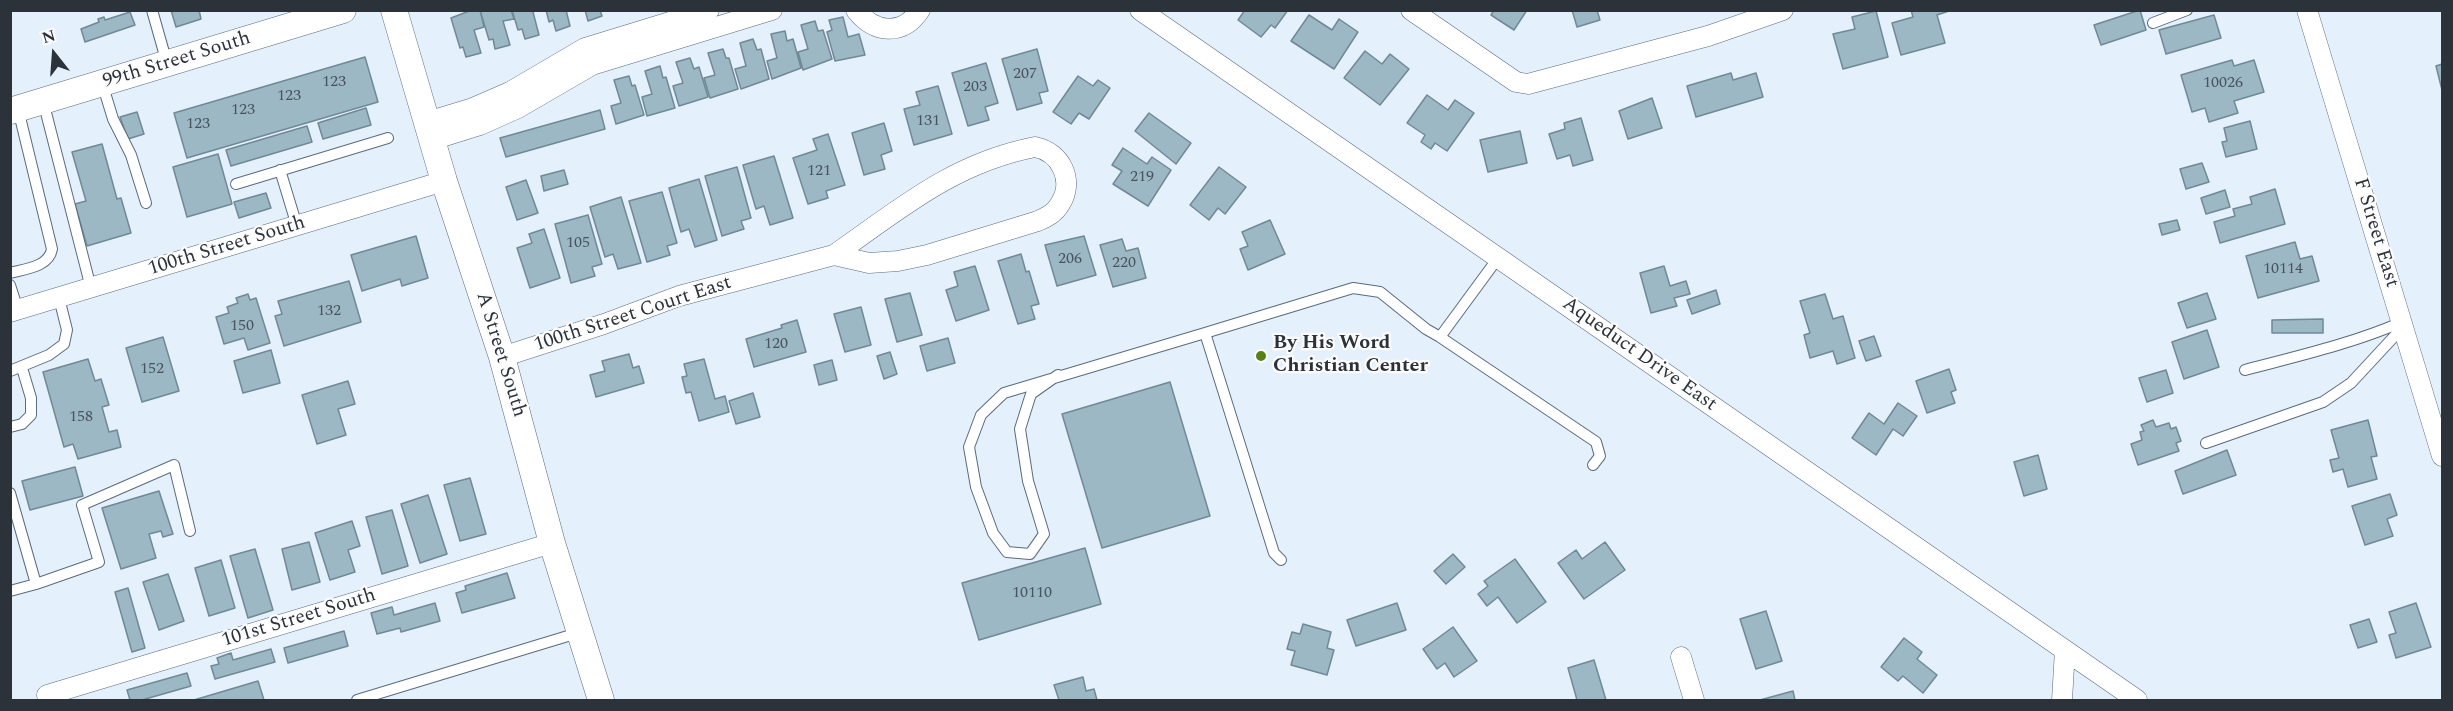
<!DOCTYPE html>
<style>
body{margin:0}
#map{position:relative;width:2453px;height:711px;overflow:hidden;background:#e5f0fd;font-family:Spectral,serif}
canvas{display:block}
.frame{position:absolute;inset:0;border:12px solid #2b323a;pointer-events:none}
.north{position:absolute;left:24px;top:24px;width:60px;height:60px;-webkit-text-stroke:4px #fcfcfc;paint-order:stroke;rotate:343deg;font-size:16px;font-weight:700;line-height:24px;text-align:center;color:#2b323a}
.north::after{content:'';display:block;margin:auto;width:21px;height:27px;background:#2b323a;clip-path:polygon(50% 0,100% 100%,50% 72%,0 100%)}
</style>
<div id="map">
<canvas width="2453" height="711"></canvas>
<div class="frame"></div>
<div class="north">N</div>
</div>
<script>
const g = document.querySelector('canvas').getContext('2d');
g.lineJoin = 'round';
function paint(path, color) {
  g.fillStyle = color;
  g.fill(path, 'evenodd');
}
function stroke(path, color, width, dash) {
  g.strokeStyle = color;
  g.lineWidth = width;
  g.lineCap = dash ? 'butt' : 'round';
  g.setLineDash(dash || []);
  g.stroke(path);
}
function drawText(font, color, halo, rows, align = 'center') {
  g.font = font + ' Spectral,serif';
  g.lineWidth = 4.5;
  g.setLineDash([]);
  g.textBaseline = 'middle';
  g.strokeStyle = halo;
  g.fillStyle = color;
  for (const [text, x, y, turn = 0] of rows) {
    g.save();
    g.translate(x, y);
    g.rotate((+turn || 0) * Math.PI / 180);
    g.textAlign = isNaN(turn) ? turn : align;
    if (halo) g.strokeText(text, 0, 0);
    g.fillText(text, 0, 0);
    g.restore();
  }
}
const building = new Path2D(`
 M171,10H199L201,19L176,27Z
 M480,10L484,27L474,30L481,53L466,57L463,47L460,48L451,18L472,10Z
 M480,10H511L514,19L503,21L510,45L495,49L493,39L489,40Z
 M512,10H537L533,12L539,35L525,39L522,29L518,30Z
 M546,10H566L570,26L556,31L553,20L549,22Z
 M585,10H600L602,16L588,21Z
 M1288,10L1275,28L1271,25L1261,37L1238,20L1245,10Z
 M1494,10H1527L1514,30L1491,15Z
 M1572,10H1597L1600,20L1577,27Z
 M1911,10H1952L1937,15L1945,43L1901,55L1892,23L1913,17Z
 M2140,10L2146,30L2101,45L2094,25Z
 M1876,11L1888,57L1843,69L1833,34L1855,29L1852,17Z
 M130,12L135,25L85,42L81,29L99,22L98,19L104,17L105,20Z
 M1309,15L1332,30L1339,19L1358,32L1334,69L1291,41Z
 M2214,15L2221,38L2166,54L2159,30Z
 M843,17L848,37L859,34L865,55L835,61L827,32L832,30L829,20Z
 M815,21L818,31L823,30L832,59L803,70L798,52L808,49L801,25Z
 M785,31L787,41L793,39L801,68L772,79L767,61L777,58L771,34Z
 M753,39L757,50L761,49L769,79L741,89L735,69L746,66L740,43Z
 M723,49L726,58H729L738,89L710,98L704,78L715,75L708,53Z
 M1037,49L1048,91L1039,93L1042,103L1017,110L1002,59Z
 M1365,51L1382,64L1390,54L1409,69L1380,105L1344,78Z
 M365,57L378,102L187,158L174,113Z
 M690,58L694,69L699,67L708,97L679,106L673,86L683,83L676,62Z
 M2232,60L2234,66L2254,60L2264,92L2234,101L2238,113L2209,122L2205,108L2192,112L2181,75Z
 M986,63L998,103L985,107L989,120L968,126L952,73Z
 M2442,64V90L2436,66Z
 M660,66L663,78L666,77L675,108L647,116L642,97L652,94L645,71Z
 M1731,73L1733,80L1756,73L1763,97L1696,117L1687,86Z
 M629,76L632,86L635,85L644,115L616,124L611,106L621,103L614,80Z
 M1078,76L1093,86L1098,80L1110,88L1089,119L1079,113L1071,124L1053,112Z
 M938,86L952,134L914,145L904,109L920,105L916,92Z
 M1427,95L1448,110L1455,100L1474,113L1447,151L1435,143L1431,149L1421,142L1425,135L1407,123Z
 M1652,98L1662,128L1628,139L1619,111Z
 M366,108L371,125L323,139L318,123Z
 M600,110L605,129L506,157L500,138Z
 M137,112L144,134L128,139L120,117Z
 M1149,113L1191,143L1176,164L1135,131Z
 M1581,118L1593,160L1573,166L1570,155L1557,159L1549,134L1565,129L1564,123Z
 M2250,121L2257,149L2226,157L2222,142L2227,141L2224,128Z
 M884,123L892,151L881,155L885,169L864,175L852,133Z
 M307,126L312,142L231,166L226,150Z
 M1520,131L1527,163L1488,172L1480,140Z
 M828,134L845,185L826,191L828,198L808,204L793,158L817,150L813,139Z
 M102,144L117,199L121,198L131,233L87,246L75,204L86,201L72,152Z
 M1123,148L1147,164L1152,157L1171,170L1148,206L1113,184L1122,171L1112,165Z
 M218,154L232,204L187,217L173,167Z
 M774,156L793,218L770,225L764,206L756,209L743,165Z
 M2202,163L2209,182L2186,189L2180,169Z
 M737,167L751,218L741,221L744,229L722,236L705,176Z
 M1219,167L1246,187L1225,214L1218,208L1209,220L1190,205Z
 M564,170L568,184L544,191L541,176Z
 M699,179L717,240L695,247L689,229L681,232L669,188Z
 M526,180L538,213L517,220L506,187Z
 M2275,189L2285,224L2220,243L2214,222L2235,216L2233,209L2252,204L2250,197Z
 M2225,190L2230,207L2206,214L2201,198Z
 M662,192L677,243L667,246L670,255L647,262L629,201Z
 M266,193L271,208L239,218L234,202Z
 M621,197L641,263L618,269L613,254L605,257L590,207Z
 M588,215L602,264L592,267L595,276L571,283L555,224Z
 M1270,220L1285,254L1248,270L1240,249L1248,246L1242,232Z
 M2177,220L2180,230L2162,235L2159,224Z
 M544,229L560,278L530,288L517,248L532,243L529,234Z
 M416,236L428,278L402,286L400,279L362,291L351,255Z
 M1084,236L1096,275L1057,286L1045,245Z
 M1122,239L1126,251L1138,248L1146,278L1113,287L1100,245Z
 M2295,242L2300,259L2312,256L2319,281L2258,298L2246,256Z
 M1021,254L1026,272L1029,271L1039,304L1031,306L1035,319L1018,324L998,261Z
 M975,266L989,310L956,321L946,290L958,286L954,272Z
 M1664,266L1670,286L1686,281L1690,294L1674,298L1677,306L1651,313L1640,273Z
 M349,281L361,322L284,346L275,316L282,314L278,301Z
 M1716,290L1720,304L1692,314L1687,300Z
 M910,293L922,335L897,342L885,299Z
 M2207,293L2216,319L2187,328L2178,303Z
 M248,294L250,300L256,298L270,343L248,350L244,338L224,344L216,317L229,313L227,307L238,303L236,298Z
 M1825,294L1833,319L1843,316L1855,358L1837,364L1833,351L1810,358L1804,335L1810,333L1800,301Z
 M861,307L871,345L845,352L834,314Z
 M2323,319V333H2272V320Z
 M797,320L806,352L754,367L746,339L782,328L781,325Z
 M2207,330L2219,367L2184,379L2172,342Z
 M1874,336L1881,356L1866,361L1859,341Z
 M163,337L179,391L142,402L126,348Z
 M948,338L955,363L927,371L920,346Z
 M271,350L280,383L243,393L234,361Z
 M890,352L897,374L884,379L877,356Z
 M629,354L633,368L639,366L644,383L596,397L590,375L605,371L602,361Z
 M88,359L95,381L101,379L109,405L102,407L109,432L117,430L121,447L78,459L73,444L64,447L43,372Z
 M704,359L715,399L725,396L729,412L699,421L691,392L686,393L682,377L687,376L684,364Z
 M832,360L837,380L819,385L814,365Z
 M1949,369L1956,390L1951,392L1955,403L1927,413L1916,381Z
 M2166,370L2173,393L2147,402L2139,378Z
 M348,381L355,404L338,409L346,435L317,444L302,395Z
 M1170,382L1210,516L1102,548L1062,414Z
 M753,393L760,417L736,424L729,401Z
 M1898,403L1917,416L1903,436L1893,429L1876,455L1852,438L1869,413L1884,424Z
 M2153,420L2156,427L2169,423L2171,429L2176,427L2181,441L2176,443L2179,451L2138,465L2131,444L2142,440L2140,432L2144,431L2141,425Z
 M2368,420L2377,456L2371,457L2377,479L2348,487L2343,469L2333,472L2330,460L2339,458L2331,430Z
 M2227,450L2236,475L2183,494L2175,471Z
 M2038,455L2047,489L2024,496L2014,462Z
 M75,467L83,496L30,510L22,481Z
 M470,478L486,534L460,541L444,485Z
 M159,491L173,534L163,537L161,531L149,534L156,558L121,569L102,508Z
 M2390,494L2397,515L2387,519L2393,536L2365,545L2352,506Z
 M428,495L447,554L420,563L401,504Z
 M392,510L408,566L382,574L366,517Z
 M352,521L360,546L348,550L355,572L330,580L315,533Z
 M309,542L320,582L292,590L282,549Z
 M1605,542L1625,570L1584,599L1558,563L1576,550L1582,559Z
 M1085,548L1101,604L979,640L962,583Z
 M255,549L273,610L248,618L230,556Z
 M1453,554L1465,567L1446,584L1434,571Z
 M1515,559L1546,602L1517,623L1498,597L1487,606L1478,594L1488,586L1484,581Z
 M221,560L235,608L209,616L195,568Z
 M507,573L515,598L462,613L456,593L466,590L465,586Z
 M168,574L184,621L159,630L143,582Z
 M128,588L145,648L132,652L115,592Z
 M435,603L440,621L401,632L400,628L377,634L371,613L392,607L394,615Z
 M1397,603L1406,630L1356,646L1347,620Z
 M2416,603L2431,647L2396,658L2389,635L2396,633L2389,612Z
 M1766,611L1782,661L1756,669L1740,619Z
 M2369,619L2377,642L2358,648L2350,625Z
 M1303,624L1331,632L1327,648L1334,650L1327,675L1291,665L1295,651L1287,649L1292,632L1300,634Z
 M1453,627L1477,661L1454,677L1445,663L1437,669L1423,649Z
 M344,631L348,646L288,663L284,648Z
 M1904,638L1922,652L1917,659L1937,675L1923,693L1903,676L1898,681L1881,667Z
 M271,649L275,662L215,679L211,666L219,664L217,658L231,653L233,660Z
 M1594,660L1606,700H1577L1568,668Z
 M187,673L191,686L142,700H130L127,690Z
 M1083,677L1086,691L1094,689L1097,700H1059L1054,685Z
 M258,681L264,700H194Z
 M1793,691L1795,700H1760Z`);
paint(building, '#9db8c5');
stroke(building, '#6f8995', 1.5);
const service = new Path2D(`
 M152,10L167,63
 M2153,23L2187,10
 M102,83L113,119L131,155L146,203
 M43,101L91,288
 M280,170L297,226
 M236,184L388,138
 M10,273C25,269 49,267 52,249L18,109
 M10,285L18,310
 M1440,337L1596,442L1600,456L1593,465
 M2245,370C2298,356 2351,344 2402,322
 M10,371L49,355L64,344L67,330L59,298
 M1058,375L1031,394L1020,429L1028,481L1044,534L1030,554L1007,552L993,533L976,487L969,447L981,415L1004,393L1205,333
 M10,427L22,424L31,415V398L22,368
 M2206,443L2323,402L2351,383L2403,327
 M10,493L36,584L99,562L82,505L174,465L190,531
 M1281,560L1274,553L1205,333L1353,288L1380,292L1426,329L1440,337L1498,258
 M10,591L36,584
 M357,700L581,632`);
const minor = new Path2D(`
 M856,10C874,33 902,37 920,10
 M1140,10L2137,700
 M1411,10L1516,82L1528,84L1708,36L1783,10
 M2307,10L2442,456
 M427,122L473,108L510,92L585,48L709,10
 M432,140L480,125L518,108L592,65L772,10
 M10,312L444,181
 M502,357L604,324L679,296L834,255L869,263L898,261L927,255L1038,221C1047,217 1055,213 1060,204C1075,181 1061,152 1035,147C953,163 900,209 834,255
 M1681,657L1694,700
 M47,695L552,543
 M2062,700L2065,650`);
const tertiary = new Path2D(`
 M394,10L444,181L502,357L552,543L601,700
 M10,111L343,10`);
stroke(service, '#5a6b7d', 12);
stroke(minor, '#5a6b7d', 21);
stroke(tertiary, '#5a6b7d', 27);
stroke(service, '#fff', 10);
stroke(minor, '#fff', 20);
stroke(tertiary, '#fff', 26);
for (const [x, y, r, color] of [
 [1261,356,6,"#548314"]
]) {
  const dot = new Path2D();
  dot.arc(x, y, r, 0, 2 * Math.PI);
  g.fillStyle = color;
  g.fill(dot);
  stroke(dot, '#fcfcfc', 2);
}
drawText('16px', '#48545d', null, [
 ["207",1025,75],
 ["123",334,83],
 ["10026",2223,84],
 ["203",975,88],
 ["123",289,97],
 ["123",243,111],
 ["131",928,122],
 ["123",198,125],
 ["121",819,172],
 ["219",1142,178],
 ["105",578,244],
 ["206",1070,260],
 ["220",1124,264],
 ["10114",2283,270],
 ["132",329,312],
 ["150",242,327],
 ["120",776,345],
 ["152",152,370],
 ["158",81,418],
 ["10110",1032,594]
]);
drawText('20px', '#2b323a', '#fcfcfc', [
 ["99th Street South",177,61,-17],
 ["F Street East",2375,233,73],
 ["100th Street South",227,247,-17],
 ["100th Street Court East",633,315,-18],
 ["A Street South",500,355,73],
 ["Aqueduct Drive East",1639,355,35],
 ["101st Street South",299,619,-17]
]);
drawText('bold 20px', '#2b323a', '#fcfcfc', [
 ["By His Word",1273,344],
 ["Christian Center",1273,367]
], 'left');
</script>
